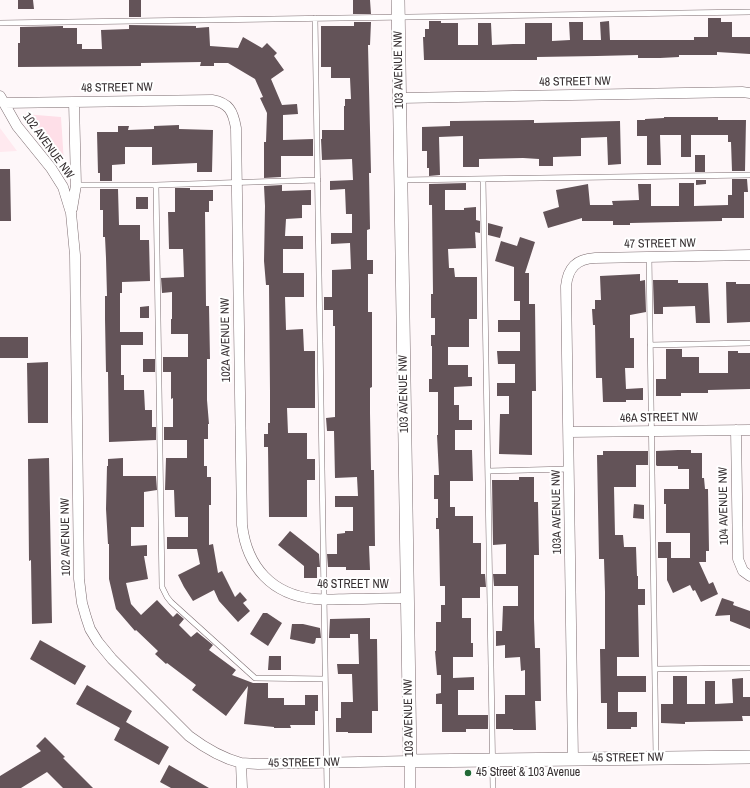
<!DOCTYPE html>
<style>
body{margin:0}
canvas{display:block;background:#fef7f9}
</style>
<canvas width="750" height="788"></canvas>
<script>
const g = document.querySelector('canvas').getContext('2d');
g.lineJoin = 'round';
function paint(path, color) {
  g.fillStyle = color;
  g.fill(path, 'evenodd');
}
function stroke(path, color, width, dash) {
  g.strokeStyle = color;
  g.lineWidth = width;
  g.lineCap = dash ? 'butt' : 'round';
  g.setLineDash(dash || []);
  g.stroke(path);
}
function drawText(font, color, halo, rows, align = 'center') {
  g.font = font + ' "Archivo Narrow",sans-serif';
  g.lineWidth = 4;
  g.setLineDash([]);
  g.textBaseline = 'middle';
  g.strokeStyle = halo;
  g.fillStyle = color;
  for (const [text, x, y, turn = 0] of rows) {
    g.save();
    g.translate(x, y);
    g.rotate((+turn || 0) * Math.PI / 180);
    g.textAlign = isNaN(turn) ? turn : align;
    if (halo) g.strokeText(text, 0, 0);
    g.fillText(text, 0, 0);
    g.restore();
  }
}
paint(new Path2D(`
 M0,128L17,151L0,152Z`), '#ffe9ef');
paint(new Path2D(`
 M24,114L61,117L64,163Z`), '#fedfe8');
paint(new Path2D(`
 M18,0H33L34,9H18Z
 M129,0H141V17H129Z
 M353,0H370L371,14H353Z
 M708,18H721V22H732V37H750V54L717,52V55H679V57L660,58H638V55L597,56L537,57V60H424L423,37H425V29H429V21H441V23H458V45H478V23H491L492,45L513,44H525V23H552V41L570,40L569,22H583V40H601L600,22L609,21L610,40H694V37H708Z
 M354,22H371L370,45H368L371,173H369L370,229L367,230V260H373V274H368V312H372V387L370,388V413L371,470H374L375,546H369L370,570H346V567H328L327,554H337V534L345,533V531H353V507H335V496H358L357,477L335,478L334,431H327L326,418L335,417V326H333V310H324V297H332V270L351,269L350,243L331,244V233H352V214H346L345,189L330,190V181L353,180L352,159L322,160L321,139H322V130H344V106H345V99H351L350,78H331V67H321V26H354Z
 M129,25L196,26V28L209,27L210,46L238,48L243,37L262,48L267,43L277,53L274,56L284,70L271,79L282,105L297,104L298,114L283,115V140L313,139V156H281V177L264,178V142H266L267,113L260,98L263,97L255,79L228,63H214V66H200L201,62L141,63V66L18,67V43H20V27L63,26V28H77V44H82V49H102L101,30L129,29Z
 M664,117H718V120H746L745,171H732L731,142H728V135H691V157H681V135H660L661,165H647V136H637V120H645V119L664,118Z
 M534,120V123L620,121L621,164L608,165L607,137L581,138V156L553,157V166H539V159L523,158L479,159V167H463V136L439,137L440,175L429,176V168H427V151H422V127L450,126V121Z
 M179,125V129L213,130L212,172H197V163L152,165V147H125V164L112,165V181H100V173H98L97,132H118V126H129L128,130L154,129V126Z
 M695,155H705V172H695Z
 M0,169H10L11,221H0Z
 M732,179H747L748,192H744V218H722V221L630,223V225H613V221H582V218L548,228L543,212L559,207L556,190L588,184L590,205H613L612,201L639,200L638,184H651V206H679V183H694V206L728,205V195H732Z
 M696,180H706V184L696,185Z
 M466,183V190H445V210H464V208L476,207V220L480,221V233L475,232L476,248L448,249L449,268H454L455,277H477V319H469V347H448V365H468V377H472V386L454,387V405H459V420H472V430H455V450H472L473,481H450V507H455V516H473V543H481V574H485L486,587H480V598H462V618H471V643H473V657H453V678L474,677V690H458V715H488V729H466V732H442V704H436V694L441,693V675H437L435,651H436V622H441V605H445V586H440L439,529H436V518H438V499H434V475H439L437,435H438V392H429V379H432V346H431V335H435V318H431V294H433L432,205H429V184Z
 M282,185V191L311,190V205H302V218L286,219L285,236H303V249H283V273H304V297H285L286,330L303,329L304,351H315V408H287L288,433H307V459H315V480H307V517H269L268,447H264V434H268V423H270V392L269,285H266L264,261L265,206L264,186Z
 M175,188H190V190H213V201H209V212H205L206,306H209L210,359H207V400L209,424H208V439H204V466H207V477H211V505H209V545L213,544L218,573L222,571L235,597L240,592L247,600L243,603L250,611L238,622L219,601L214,590L193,601L184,587L178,575L200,564L197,549H167V537H188V517H175L174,490H165L166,458H187V440H164V427H173V398L171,399V372H163V357H188V334H171V319H172V292L162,293L161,278L184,277L183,249H169L168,212H175Z
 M100,189H118L119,225H140V240H149L150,281L122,282V293H120V332H143V345H121V375H124V390H144L145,410H152V427H156V440L109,442L108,372H106L105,319V296H107L106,258L105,237H103V210H100Z
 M136,197H148V209H136Z
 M488,223L503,227L500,238L488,235Z
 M520,237L535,242L525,273H529V304H535L536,391H532V455L499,454L500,414H509V396H497V383H515V364H498L497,351H520V332H498V320H520V301H514V267L495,261L501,241L517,246Z
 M640,274V281L645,280L646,312L630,315V338H634V368H625L626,389L643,388V400H626V402H603L602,378H596L595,325H593L592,309H595V300H601L600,276Z
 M653,280H678V283H708L710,323H696L695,306L663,307V314H654Z
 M726,282H736V284H750V322L727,323Z
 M149,306V318H140V307Z
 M0,337H28V358H0Z
 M666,349H682V357H699V373H728V351H738V353H750V389L708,390V393H681V396H656V379H666Z
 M143,359H155V372H143Z
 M48,362V423H28L27,363Z
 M678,450H691V453H702V478H704L705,489H708L709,551H706V562H699L709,584L713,582L718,594L701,602L695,590L693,591L690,585L673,593L667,580V558H690V533H666V504H664V489H689V469H678V466H657L656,465V451Z
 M603,451H648V465H636V487H614L615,535H623L624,547H636L637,576H638V589H645V605H638L639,657H617V676H646V692H618V712H637V727H631V729H607V703H601L600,649H605V592L604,559H599L597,455H603Z
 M49,458L52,623L32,624L31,560L29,561L28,459Z
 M123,458V476H156L157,490L144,492V527H131V546L147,545V556H144L148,579L126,583L131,604L141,615L157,600L173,617L177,613L184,619L179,625L191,637L197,632L213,645L209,650L236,670L232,675L253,683H268V698H284V705H305V695H318V711H315V725H290L291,728H274V727L244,724L248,686L226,716L192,690L196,685L167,663L166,664L155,654L158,651L136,630L135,631L116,609L109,579V544H108L106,509L107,466H108V459Z
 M519,477H534V502H538L539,555H534V619L535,648H540L541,701H535L536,730H513V729H496V714H505V695H525V670L521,671L520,657L505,658V645L496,646V631H502L503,606H518V586H494L493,574H506V544L493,545L492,480H519Z
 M634,504L644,505V519L633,518Z
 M290,531L319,554L320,567H317V578H304V566L278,545Z
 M658,542H671V558H658Z
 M722,598L734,602L733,605L750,611V629L730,621V615L715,616Z
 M263,613H267L282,623L268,646L250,634Z
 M370,618V639H377L378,711H372V733H348V732H336V718H341V702H353L352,674H338L337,664H359L358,634H350V638H329L330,619Z
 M292,624H303L320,628L321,638H316L315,643L313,644L290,639Z
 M40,640L86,666L75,685L30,659Z
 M269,656H281V670H268Z
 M673,676H687V704H705V681H715V704L733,703L732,679L743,678V697H750V716H742L743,721L685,722V724L661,723V704H673Z
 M87,685L132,711L126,722L169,747L159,765L114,740L120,728L76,704Z
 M45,737L65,757L63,758L93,788H63L47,772L21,788H0V776L41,751L36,746Z
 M169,765L209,788H171L160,782Z`), '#635358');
const service = new Path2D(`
 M315,18L327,788
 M0,23L750,12
 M483,179L493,788
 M401,180L750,175
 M76,185H156L318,180
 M156,185L162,587L167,597L171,602L255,678L325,679
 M649,256L656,757
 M650,345L750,343
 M488,471L569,469
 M655,669L750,668`);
const minor = new Path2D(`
 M0,96L17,126L51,168L63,187L71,213L75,255L79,579L82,603L86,617L90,629L98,642L112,659L189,736C205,748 222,758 241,763L242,788
 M400,98L742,92L750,93
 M4,103L212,100C229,103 233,111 236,128L242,525C247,567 272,595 315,599C327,600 339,599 352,599C370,599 389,598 407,598
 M72,209L76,185L74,102
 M736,430L738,559L743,571L750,576
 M569,432L750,430
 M573,759L566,286C568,268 576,259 595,258L750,255
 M241,763L258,764L410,761V788`);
const tertiary = new Path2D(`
 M398,0L410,761L750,757`);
stroke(service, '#7d6d71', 6);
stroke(minor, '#7d6d71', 11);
stroke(tertiary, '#7d6d71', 14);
stroke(service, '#fff', 5);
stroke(minor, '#fff', 10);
stroke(tertiary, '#fff', 13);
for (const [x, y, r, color] of [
 [468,773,4,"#226936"]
]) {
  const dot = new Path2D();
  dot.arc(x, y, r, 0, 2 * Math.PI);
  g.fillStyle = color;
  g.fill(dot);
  stroke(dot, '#fff', 1.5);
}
drawText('12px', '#352e30', '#fff', [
 ["103 AVENUE NW",399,70,-91],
 ["48 STREET NW",575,82,-1],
 ["48 STREET NW",117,88,-1],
 ["102 AVENUE NW",48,146,54],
 ["47 STREET NW",660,244,-1],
 ["102A AVENUE NW",226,340,-91],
 ["103 AVENUE NW",404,394,-91],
 ["46A STREET NW",659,418,-1],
 ["104 AVENUE NW",724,506,-91],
 ["103A AVENUE NW",557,512,-91],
 ["102 AVENUE NW",66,537,-91],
 ["46 STREET NW",353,585],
 ["103 AVENUE NW",409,718,-91],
 ["45 STREET NW",628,758,-1],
 ["45 STREET NW",304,763,-1]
]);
drawText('12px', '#352e30', '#fff', [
 ["45 Street & 103 Avenue",476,773]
], 'left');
</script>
